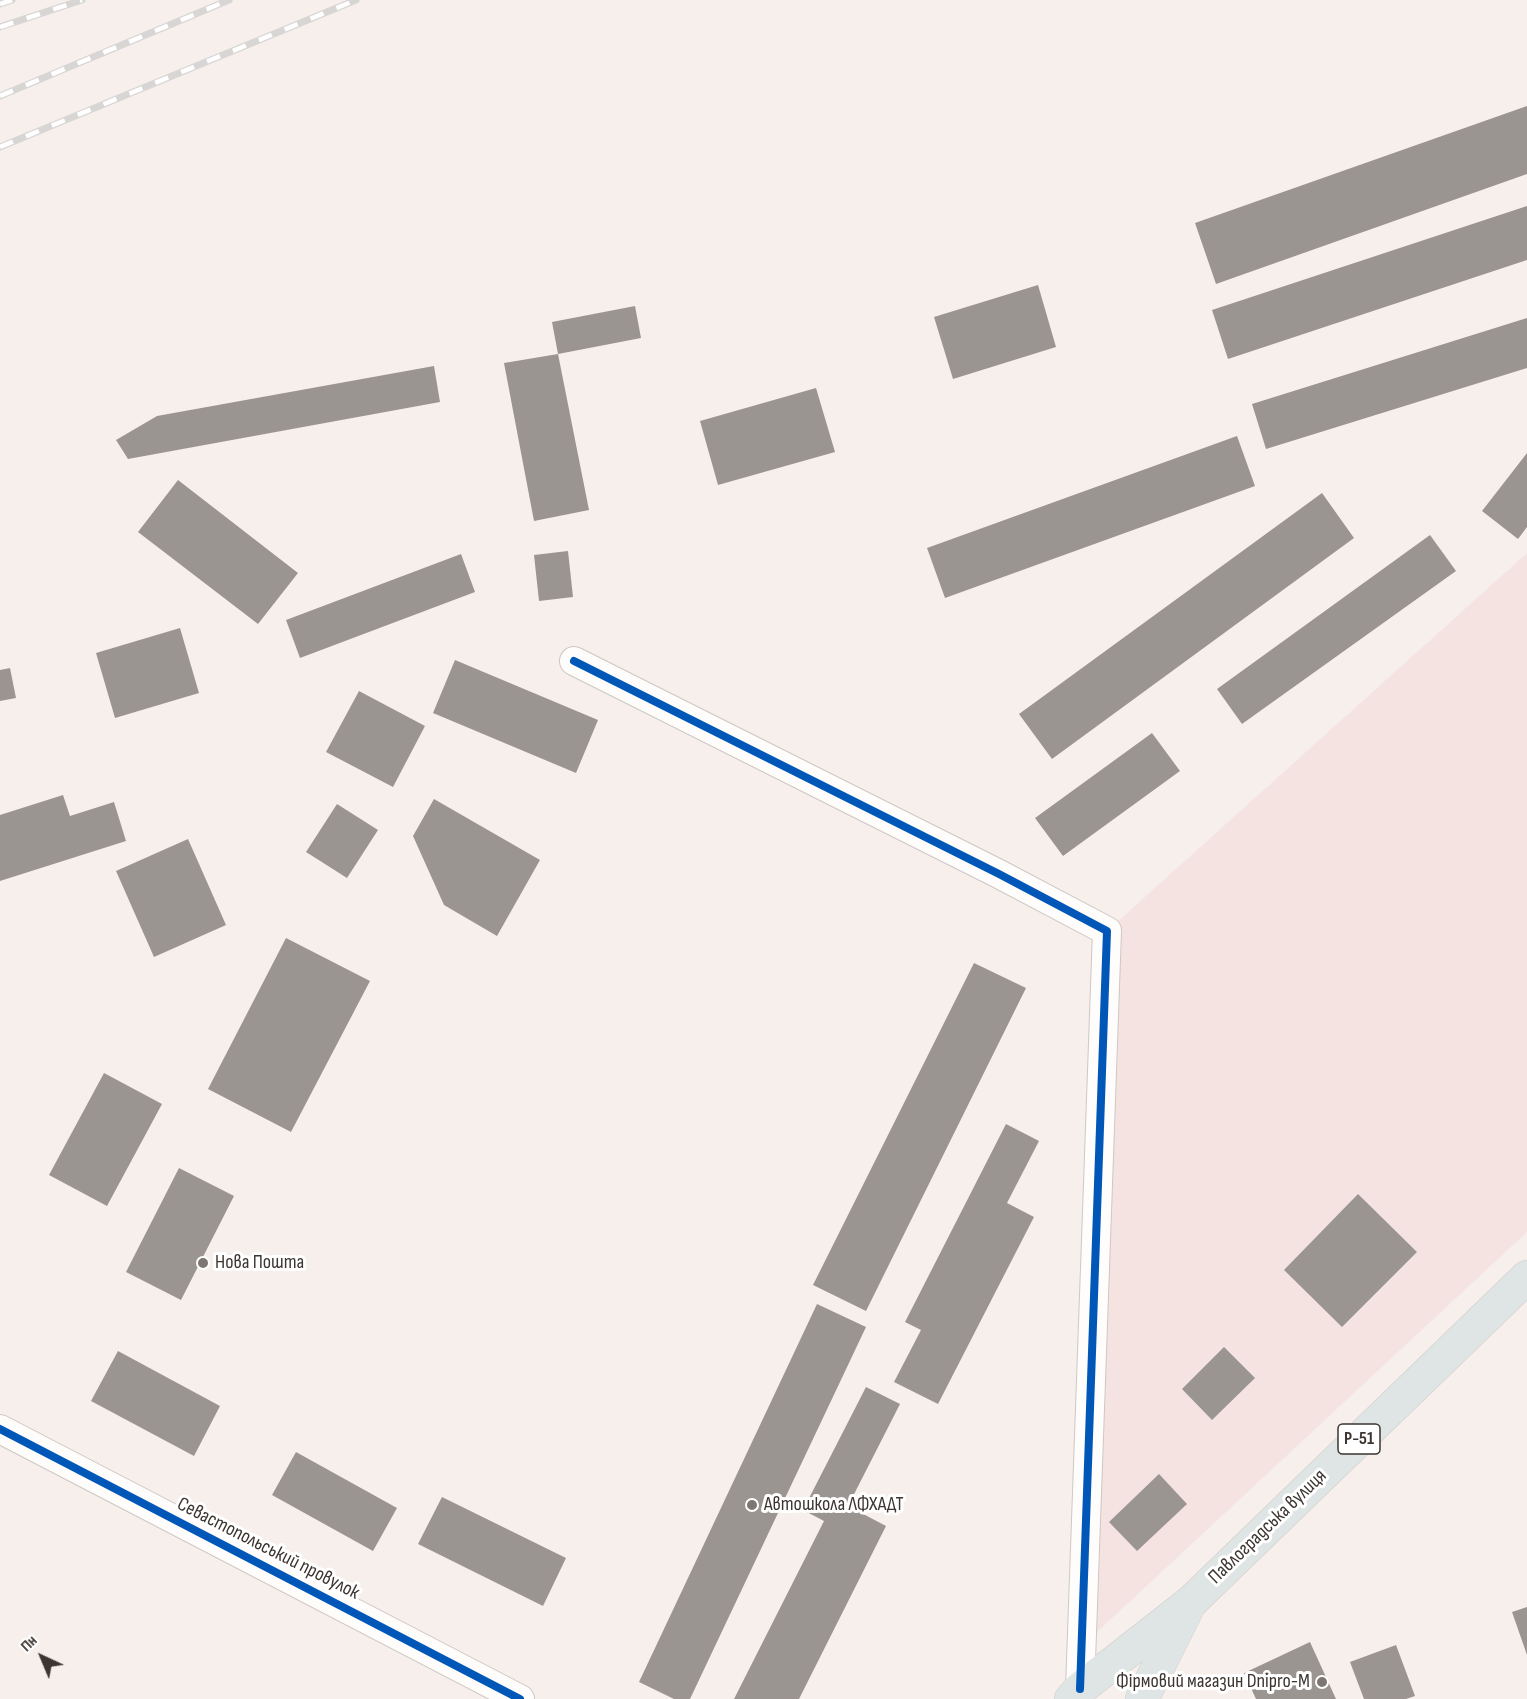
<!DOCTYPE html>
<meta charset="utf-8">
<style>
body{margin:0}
#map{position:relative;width:1527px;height:1699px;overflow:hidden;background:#f7efeb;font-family:"Sofia Sans Condensed",sans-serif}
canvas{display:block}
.north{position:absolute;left:12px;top:1627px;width:60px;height:60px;-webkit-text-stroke:4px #fff;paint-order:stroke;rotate:316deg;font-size:16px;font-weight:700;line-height:24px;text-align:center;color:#3c3531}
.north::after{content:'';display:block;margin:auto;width:21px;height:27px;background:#3c3531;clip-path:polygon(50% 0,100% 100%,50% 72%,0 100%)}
</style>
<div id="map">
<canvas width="1527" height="1699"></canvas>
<div class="north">Пн</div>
</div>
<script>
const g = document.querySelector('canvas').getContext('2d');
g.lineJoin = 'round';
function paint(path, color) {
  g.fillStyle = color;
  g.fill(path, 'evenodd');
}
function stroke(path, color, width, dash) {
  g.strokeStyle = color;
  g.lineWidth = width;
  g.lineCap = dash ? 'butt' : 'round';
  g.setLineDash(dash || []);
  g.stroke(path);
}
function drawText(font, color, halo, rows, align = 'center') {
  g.font = font + ' "Sofia Sans Condensed",sans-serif';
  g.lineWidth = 6;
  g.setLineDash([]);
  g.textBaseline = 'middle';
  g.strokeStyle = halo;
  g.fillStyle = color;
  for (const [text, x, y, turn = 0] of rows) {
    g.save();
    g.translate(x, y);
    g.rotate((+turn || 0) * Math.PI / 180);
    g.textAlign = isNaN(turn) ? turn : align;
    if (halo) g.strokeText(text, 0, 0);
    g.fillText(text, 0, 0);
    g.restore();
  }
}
paint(new Path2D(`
 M1527,553V1232L1082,1646L1107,931Z`), '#f5e3e1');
paint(new Path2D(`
 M1527,106V174L1216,284L1195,223Z
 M1527,206V260L1228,359L1212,310Z
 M1038,285L1056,347L953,379L934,317Z
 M635,306L641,338L558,354L552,322Z
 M1527,318V368L1266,449L1252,404Z
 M558,354L589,510L534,521L504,363Z
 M434,366L440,402L128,459L116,440L157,416Z
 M816,388L835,452L718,485L700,421Z
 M1237,436L1255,486L945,598L927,548Z
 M1527,453V527L1518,539L1482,511Z
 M178,480L298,573L258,624L138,532Z
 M1322,493L1354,538L1052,759L1019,714Z
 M1430,535L1456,571L1242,724L1217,689Z
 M568,551L573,597L539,601L534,555Z
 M461,554L475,592L300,658L286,620Z
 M180,628L199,693L115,718L96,653Z
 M455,660L598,720L576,773L433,713Z
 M10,668L16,698L0,701V670Z
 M359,691L425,726L393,787L326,752Z
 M1152,733L1180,771L1063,856L1035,818Z
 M63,795L70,816L114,802L126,841L0,881V815Z
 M434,799L540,860L497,936L444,905L413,836Z
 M337,804L378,830L347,878L306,852Z
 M188,839L226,925L154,957L116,871Z
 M286,938L370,981L291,1132L208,1089Z
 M974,963L1026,988L866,1311L813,1285Z
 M104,1073L162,1104L107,1206L49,1175Z
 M1006,1124L1039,1141L1007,1203L1034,1217L938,1404L894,1382L921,1330L905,1322Z
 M179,1168L234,1196L181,1300L126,1272Z
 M1358,1194L1417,1252L1342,1327L1284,1270Z
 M817,1304L866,1327L690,1699H674L639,1682Z
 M1224,1347L1255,1378L1212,1420L1182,1389Z
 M118,1351L220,1406L194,1456L91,1401Z
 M866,1387L900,1404L848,1506L886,1526L799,1699H734L824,1521L803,1510Z
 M296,1452L397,1508L373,1551L272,1495Z
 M1159,1474L1187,1504L1137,1551L1109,1522Z
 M442,1497L566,1558L543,1606L418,1544Z
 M1527,1607V1655L1512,1612Z
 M1310,1642L1336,1699H1256L1244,1673Z
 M1396,1645L1415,1696L1406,1699H1364L1350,1662Z`), '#9b9591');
const street = new Path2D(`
 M574,661L999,874L1107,931L1080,1689
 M0,1429L520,1699`);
const primary = new Path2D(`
 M1071,1699L1080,1689L1191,1602L1527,1277
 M1142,1699L1186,1611`);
stroke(street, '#cec7c3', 30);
stroke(primary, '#d1cdcb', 34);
stroke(street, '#fefdfc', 28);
stroke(primary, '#dee5e4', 33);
const rail = new Path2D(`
 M0,4L12,0
 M0,27L82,0
 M0,96L229,0
 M0,147L356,0`);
stroke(rail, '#d8d6d5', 7);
stroke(rail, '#fff', 4.5, [14]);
stroke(new Path2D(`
 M574,661L999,874L1107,931L1080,1689
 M0,1429L520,1699`), '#0057b8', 8);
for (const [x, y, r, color] of [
 [203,1263,6,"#7d7672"],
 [752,1505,6,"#7d7672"],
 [1322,1682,6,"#7d7672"]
]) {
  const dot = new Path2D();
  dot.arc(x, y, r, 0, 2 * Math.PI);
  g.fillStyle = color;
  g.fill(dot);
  stroke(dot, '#fff', 2);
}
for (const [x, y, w] of [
 [1359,1439,42]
]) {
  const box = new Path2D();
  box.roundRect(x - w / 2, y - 15, w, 30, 4.5);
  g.fillStyle = '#fff';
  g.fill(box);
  stroke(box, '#3c3531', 1.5);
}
drawText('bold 18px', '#3c3531', null, [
 ["Р-51",1359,1439]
]);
drawText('20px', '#3c3531', '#fff', [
 ["Нова Пошта",215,1263],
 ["Автошкола ЛФХАДТ",764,1505],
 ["Фірмовий магазин Dnipro-M",1310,1682,"right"]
], 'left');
drawText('20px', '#3c3531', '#fff', [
 ["Павлоградська вулиця",1268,1527,-44],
 ["Севастопольський провулок",268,1549,27]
]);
</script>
